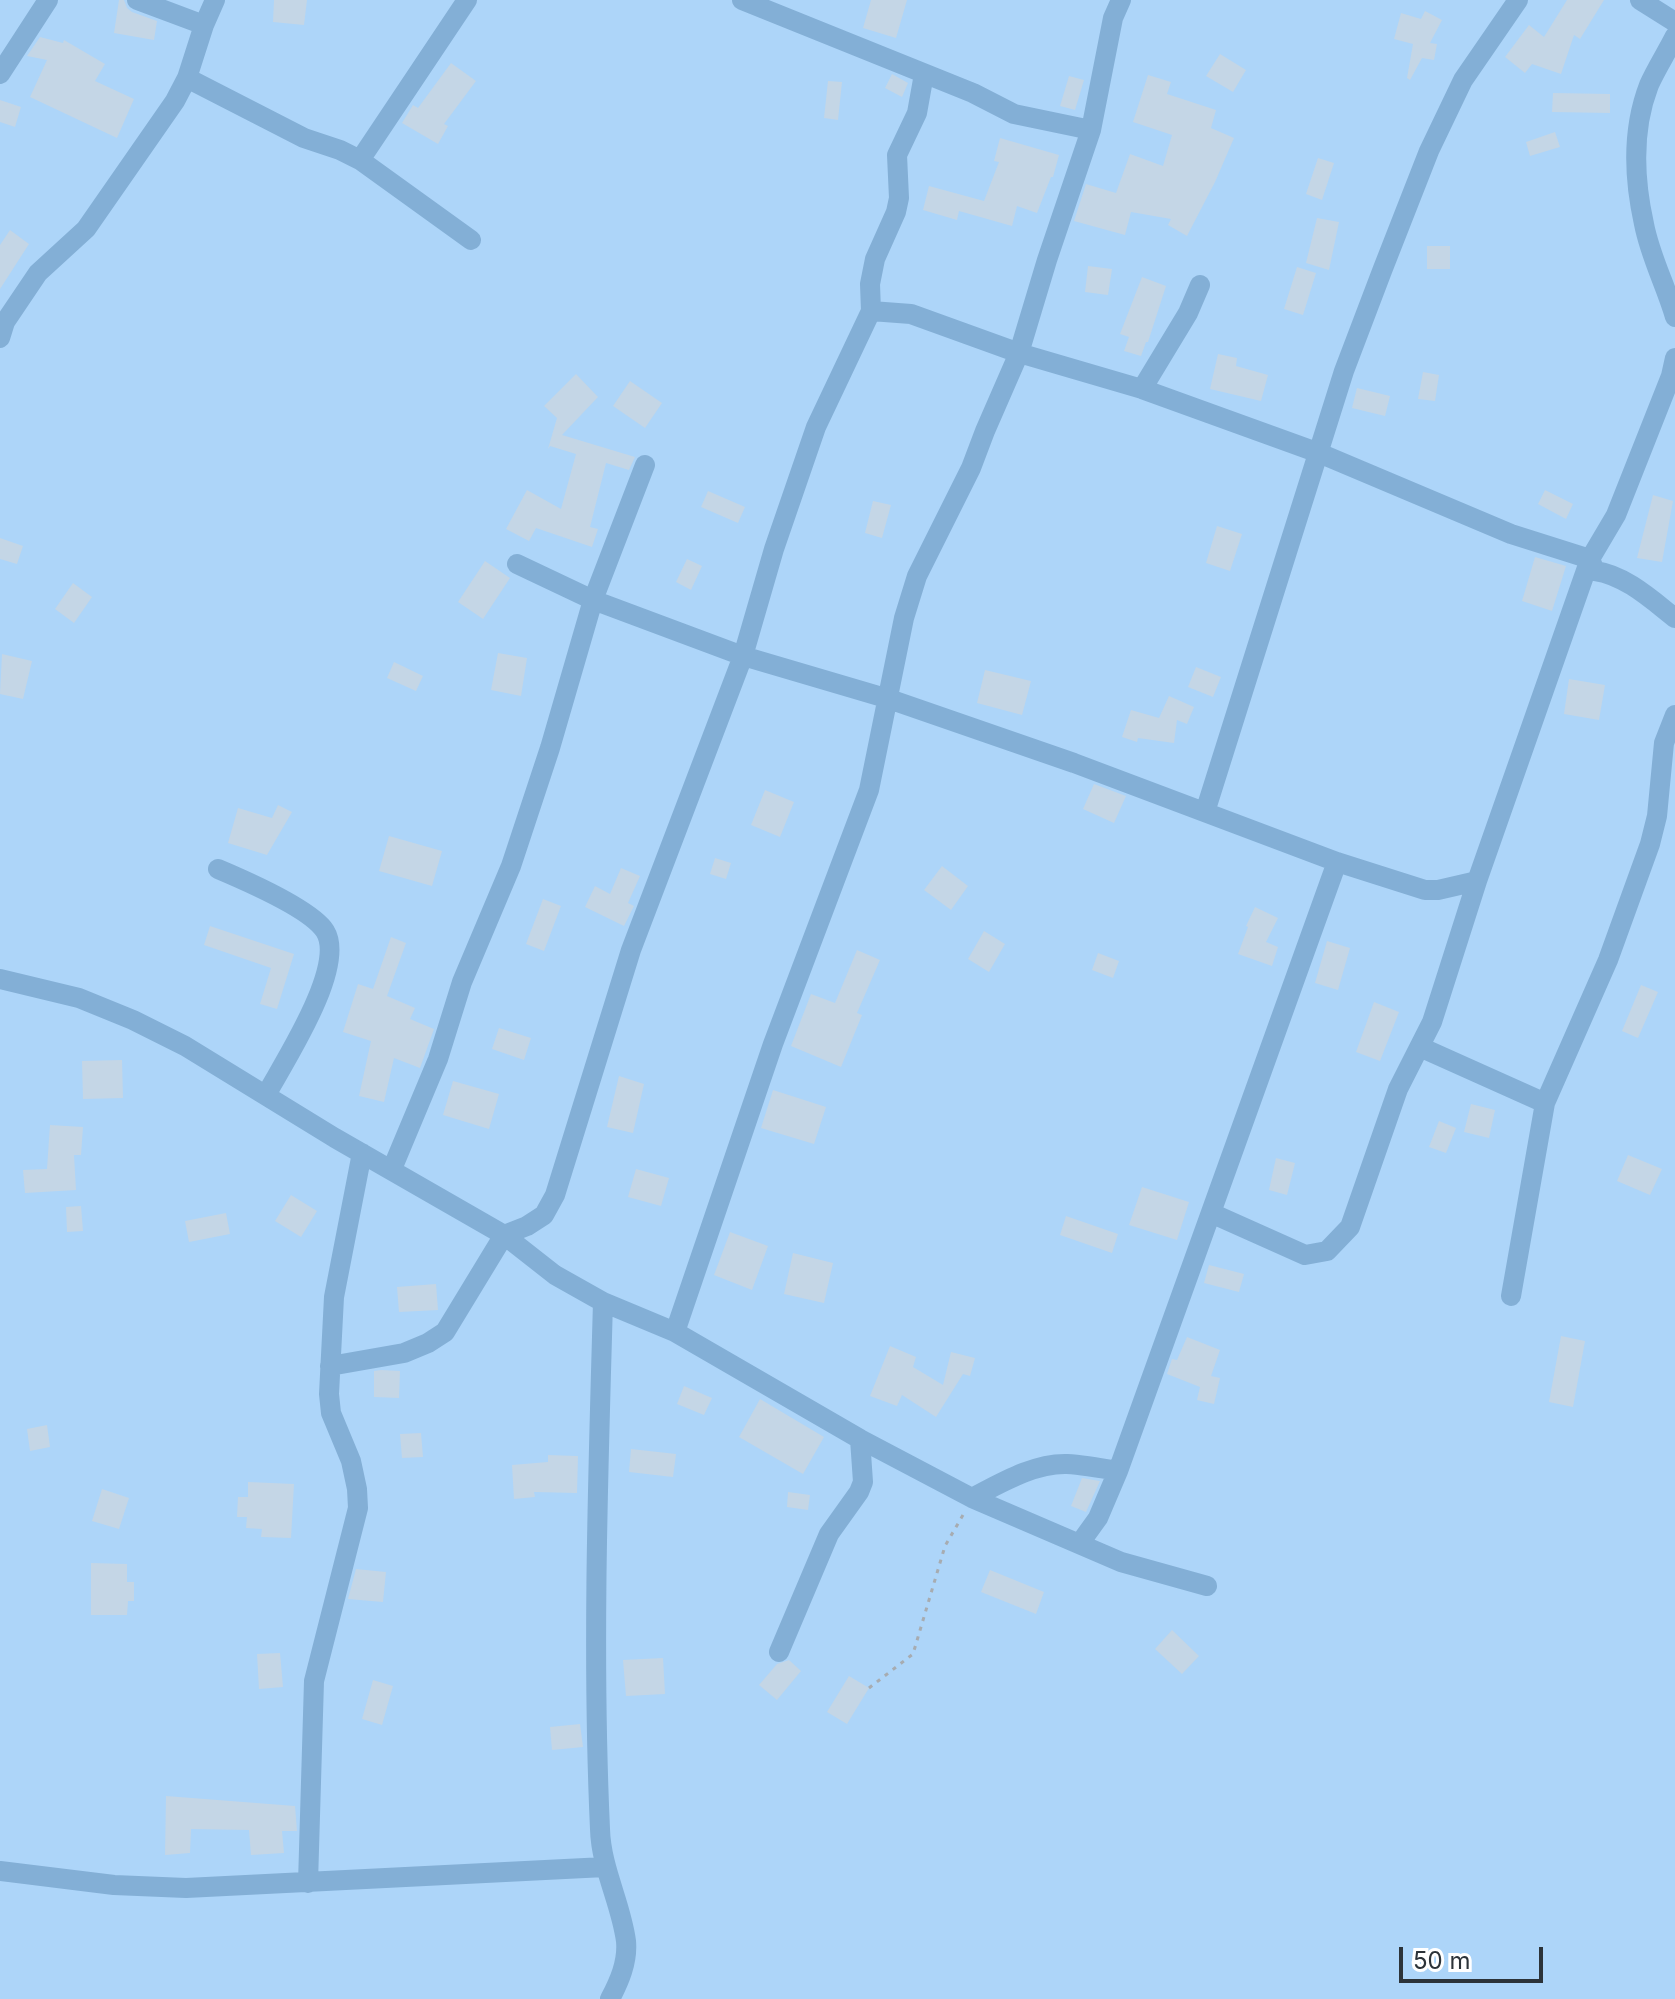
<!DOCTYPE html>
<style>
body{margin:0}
#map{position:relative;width:1675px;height:1999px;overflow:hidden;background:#f5f9fd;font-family:Inter,sans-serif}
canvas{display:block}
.scale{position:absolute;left:1399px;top:1947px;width:144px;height:36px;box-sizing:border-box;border:4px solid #2c3339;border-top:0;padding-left:10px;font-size:24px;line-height:28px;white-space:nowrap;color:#2c3339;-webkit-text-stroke:6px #fff;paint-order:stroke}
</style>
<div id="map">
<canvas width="1675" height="1999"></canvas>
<div class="scale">50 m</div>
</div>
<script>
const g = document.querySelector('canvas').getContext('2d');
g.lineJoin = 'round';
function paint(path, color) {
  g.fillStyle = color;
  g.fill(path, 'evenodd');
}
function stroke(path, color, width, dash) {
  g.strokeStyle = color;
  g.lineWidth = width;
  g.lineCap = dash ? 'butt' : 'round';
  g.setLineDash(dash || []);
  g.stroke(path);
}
paint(new Path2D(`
 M0,0H1675V1999H0Z`), '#add5f9');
paint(new Path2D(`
 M119,0H124L127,8L132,12L157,21L154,40L114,33Z
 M274,0H307L304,25L273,22Z
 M871,0H907L896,38L863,28Z
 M1567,0H1604L1580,39L1574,35L1561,74L1532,64L1525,73L1505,57L1529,25L1544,37Z
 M1425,11L1442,20L1430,43L1437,44L1434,60L1422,58L1410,80L1407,78L1413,44L1394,39L1401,13L1421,19Z
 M40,37L63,43L64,40L105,64L95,81L134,99L117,138L30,97L47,60L27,56Z
 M1220,54L1246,70L1233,92L1206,76Z
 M451,63L476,81L444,124L448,126L438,144L402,123L413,105L418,108Z
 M892,74L908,83L902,97L885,88Z
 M1148,75L1171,82L1167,94L1216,110L1211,128L1234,138L1215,182L1187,236L1168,225L1171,219L1131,212L1125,235L1074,221L1086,184L1116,193L1130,154L1163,166L1172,135L1133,122Z
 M1069,76L1084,80L1075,110L1060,106Z
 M828,81L842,82L838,120L824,118Z
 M1553,93L1610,94V113L1552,112Z
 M0,100L21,107L15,127L0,122Z
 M1555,132L1560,147L1530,156L1526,142Z
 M1000,138L1059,155L1053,177H1051L1037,213L1017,206L1012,226L959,211L957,220L923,210L929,186L984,201L999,162L994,161Z
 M1318,158L1334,163L1322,200L1306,194Z
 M1317,218L1339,222L1329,270L1306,263Z
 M10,230L29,244L0,289V245Z
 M1427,246H1450V269H1427Z
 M1088,266L1112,269L1108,295L1085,292Z
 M1297,267L1316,273L1303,315L1284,309Z
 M1142,277L1166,286L1148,342H1146L1141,356L1124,351L1129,337L1120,334Z
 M1218,354L1237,358L1236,366L1268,375L1261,401L1210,389Z
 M1423,372L1439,375L1435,401L1418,399Z
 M576,374L598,397L562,435L635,457L629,470L606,463L590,527L598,529L592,547L536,528L529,541L506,529L527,490L561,509L576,454L550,446L548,449L557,418L544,406Z
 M630,381L662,403L645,428L613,406Z
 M1357,388L1390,396L1385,416L1352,408Z
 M1545,490L1573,504L1566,519L1538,504Z
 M708,491L745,507L738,523L701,507Z
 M1653,495L1673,501L1662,562L1637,558Z
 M873,501L891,505L882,538L865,533Z
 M1217,526L1242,534L1230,571L1206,563Z
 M0,538L23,546L17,564L0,559Z
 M1535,557L1566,566L1552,611L1522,601Z
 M687,559L702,566L691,590L676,582Z
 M485,561L510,578L483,619L458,602Z
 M73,583L92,597L74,623L55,609Z
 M498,653L527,658L521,696L491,690Z
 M2,654L32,661L23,699L0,694Z
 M394,662L423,676L416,691L387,678Z
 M1196,667L1221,677L1213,697L1188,687Z
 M985,670L1031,681L1022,715L977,703Z
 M1569,679L1605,685L1599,720L1564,714Z
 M1169,696L1194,707L1187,724L1177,720L1174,743L1138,738L1137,742L1122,737L1131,710L1159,718Z
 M1094,784L1126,796L1114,823L1083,809Z
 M765,790L794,802L780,837L751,825Z
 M278,805L292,812L267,855L228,843L238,808L272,818Z
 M389,836L442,851L432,886L379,871Z
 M715,858L731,863L726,879L710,874Z
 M942,866L968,886L951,910L924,890Z
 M621,868L640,876L628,903L634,906L624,926L585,907L595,886L610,894Z
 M543,899L561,906L544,951L526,944Z
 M1255,907L1278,918L1266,942L1278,947L1272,966L1238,954L1248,927L1246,926Z
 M210,926L294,954L277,1009L260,1004L271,968L204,945Z
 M984,931L1005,944L989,972L968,959Z
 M391,937L406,943L387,996L415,1008L410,1019L434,1029L420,1068L394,1058L384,1102L359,1096L371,1041L343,1032L358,984L373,989Z
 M1327,941L1350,948L1338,990L1315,983Z
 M857,950L880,960L857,1013L862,1015L841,1067L791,1046L811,994L835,1003Z
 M1098,953L1119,961L1113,978L1092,970Z
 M1641,985L1658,992L1638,1038L1622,1031Z
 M1374,1002L1399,1012L1380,1061L1356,1052Z
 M499,1028L531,1038L524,1060L492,1049Z
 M122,1060L123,1098L83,1099L82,1061Z
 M619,1076L644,1084L633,1133L607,1127Z
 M453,1081L499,1094L489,1129L443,1115Z
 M773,1090L826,1107L814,1144L761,1128Z
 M1471,1104L1495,1110L1489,1138L1464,1132Z
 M1439,1121L1456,1128L1446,1153L1429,1147Z
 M50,1125L83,1127L81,1155H74L76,1190L25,1193L23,1170L47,1169Z
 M1628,1155L1662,1169L1650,1195L1617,1181Z
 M1276,1158L1295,1163L1287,1195L1269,1190Z
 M636,1169L669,1178L661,1206L628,1197Z
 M1142,1187L1189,1202L1177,1240L1129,1225Z
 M291,1195L317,1211L301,1237L275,1221Z
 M81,1206L83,1231L67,1232L66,1207Z
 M226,1213L230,1234L189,1242L185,1221Z
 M1066,1216L1118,1234L1112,1253L1060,1235Z
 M730,1232L768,1246L752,1290L714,1275Z
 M793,1253L833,1263L824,1303L784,1294Z
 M1209,1265L1244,1274L1239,1292L1204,1283Z
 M436,1284L438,1310L399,1312L397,1287Z
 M1561,1336L1585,1341L1573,1407L1549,1402Z
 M1187,1337L1220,1350L1211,1376L1220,1378L1214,1404L1197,1400L1200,1387L1167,1374L1172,1359L1177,1360Z
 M890,1346L916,1357L913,1367L943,1385L951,1352L975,1358L970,1376L963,1374L936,1417L902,1395L897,1406L870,1396Z
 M381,1370L400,1371L399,1398L374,1397V1371Z
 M684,1386L712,1398L704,1415L677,1404Z
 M760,1399L824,1437L803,1474L739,1437Z
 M47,1425L50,1447L30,1451L27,1429Z
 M421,1433L423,1457L402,1458L400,1434Z
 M631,1449L676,1454L673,1477L629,1472Z
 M548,1455L578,1456L577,1493L534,1492L535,1497L514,1499L512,1465L548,1462Z
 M1082,1478L1100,1481L1086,1512L1071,1506Z
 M248,1482L294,1484L291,1538L261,1537L262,1529L246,1528L247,1517H237L238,1497H248Z
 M102,1489L129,1498L119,1529L92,1521Z
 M788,1492L810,1495L808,1510L787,1507Z
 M91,1563L127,1564V1582H134V1601H128L127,1615H91Z
 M356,1569L386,1572L383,1602L348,1599Z
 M990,1570L1044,1592L1036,1614L981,1592Z
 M1172,1630L1199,1656L1182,1674L1155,1649Z
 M280,1653L283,1687L259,1689L257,1654Z
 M663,1658L665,1694L626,1696L623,1660Z
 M789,1660L801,1671L777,1700L759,1685L777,1664Z
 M849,1676L869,1688L847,1724L827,1712Z
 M373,1680L393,1686L382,1725L362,1719Z
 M580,1724L583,1747L552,1750L550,1727Z
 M166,1796L295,1806L297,1831H282L284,1853L251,1855L249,1830L191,1829L190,1853L165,1855Z`), '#c4d6e6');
stroke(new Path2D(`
 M869,1688L913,1654L945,1546L963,1515`), '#a7acb1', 3, [4, 6]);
stroke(new Path2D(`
 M137,0L204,25L215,0
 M742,0L973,93L1014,114L1091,130
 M1640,0L1675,22
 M1675,36C1667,52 1656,69 1649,85C1632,129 1634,179 1644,224C1650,256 1666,286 1675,317
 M0,74L48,0
 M187,78L304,138L340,150L360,160L471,240
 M360,160L467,0
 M871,311L911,314L1019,353L1142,389L1319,453L1511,534L1590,559L1595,571C1625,575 1652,600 1675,618
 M0,338L5,322L38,273L86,229L175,101L187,78L204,25
 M1142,389L1188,313L1200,285
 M517,564L593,600L743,656L889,699L1074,763L1337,862L1425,890H1438L1477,881
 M1205,812L1344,371L1382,271L1429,151L1463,80L1518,0
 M218,869C244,880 311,909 325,931C347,966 284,1062 266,1095
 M0,979L79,998L133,1020L185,1046L335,1138L504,1235L555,1275L603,1302L675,1332L860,1439L972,1498L1121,1562L1207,1586
 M1420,1047L1545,1103
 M392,1169L438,1059L462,982L511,866L550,748L593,600L645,465
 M1211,1213L1305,1255L1327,1251L1350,1227L1398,1089L1432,1022L1477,881L1590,559L1616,515L1671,376L1675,358
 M1511,1296L1545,1103L1608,960L1650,844L1657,816L1664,743L1675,715
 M603,1302C598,1478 592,1654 600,1829C601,1868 621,1903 626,1941C628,1962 619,1982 610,1999
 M675,1332L773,1044L869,790L904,618L917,576L971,468L985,431L1019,353L1047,260L1091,130L1113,18L1121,0
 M330,1366L404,1353L428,1343L445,1332L504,1235L527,1226L544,1215L555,1195L631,950L743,656L774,549L816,427L871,311L870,284L875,259L896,212L899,198L897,155L917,113L924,74
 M972,1498C1001,1483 1034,1463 1067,1464C1084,1465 1101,1468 1118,1471
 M1080,1543L1098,1518L1118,1471L1337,862
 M779,1652L829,1534L859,1492L863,1482L860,1439
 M0,1871L114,1885L186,1888L605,1867
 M308,1883L314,1681L358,1508L357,1489L351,1461L331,1413L329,1394L334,1297L362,1153`), '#83afd6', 20);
</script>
